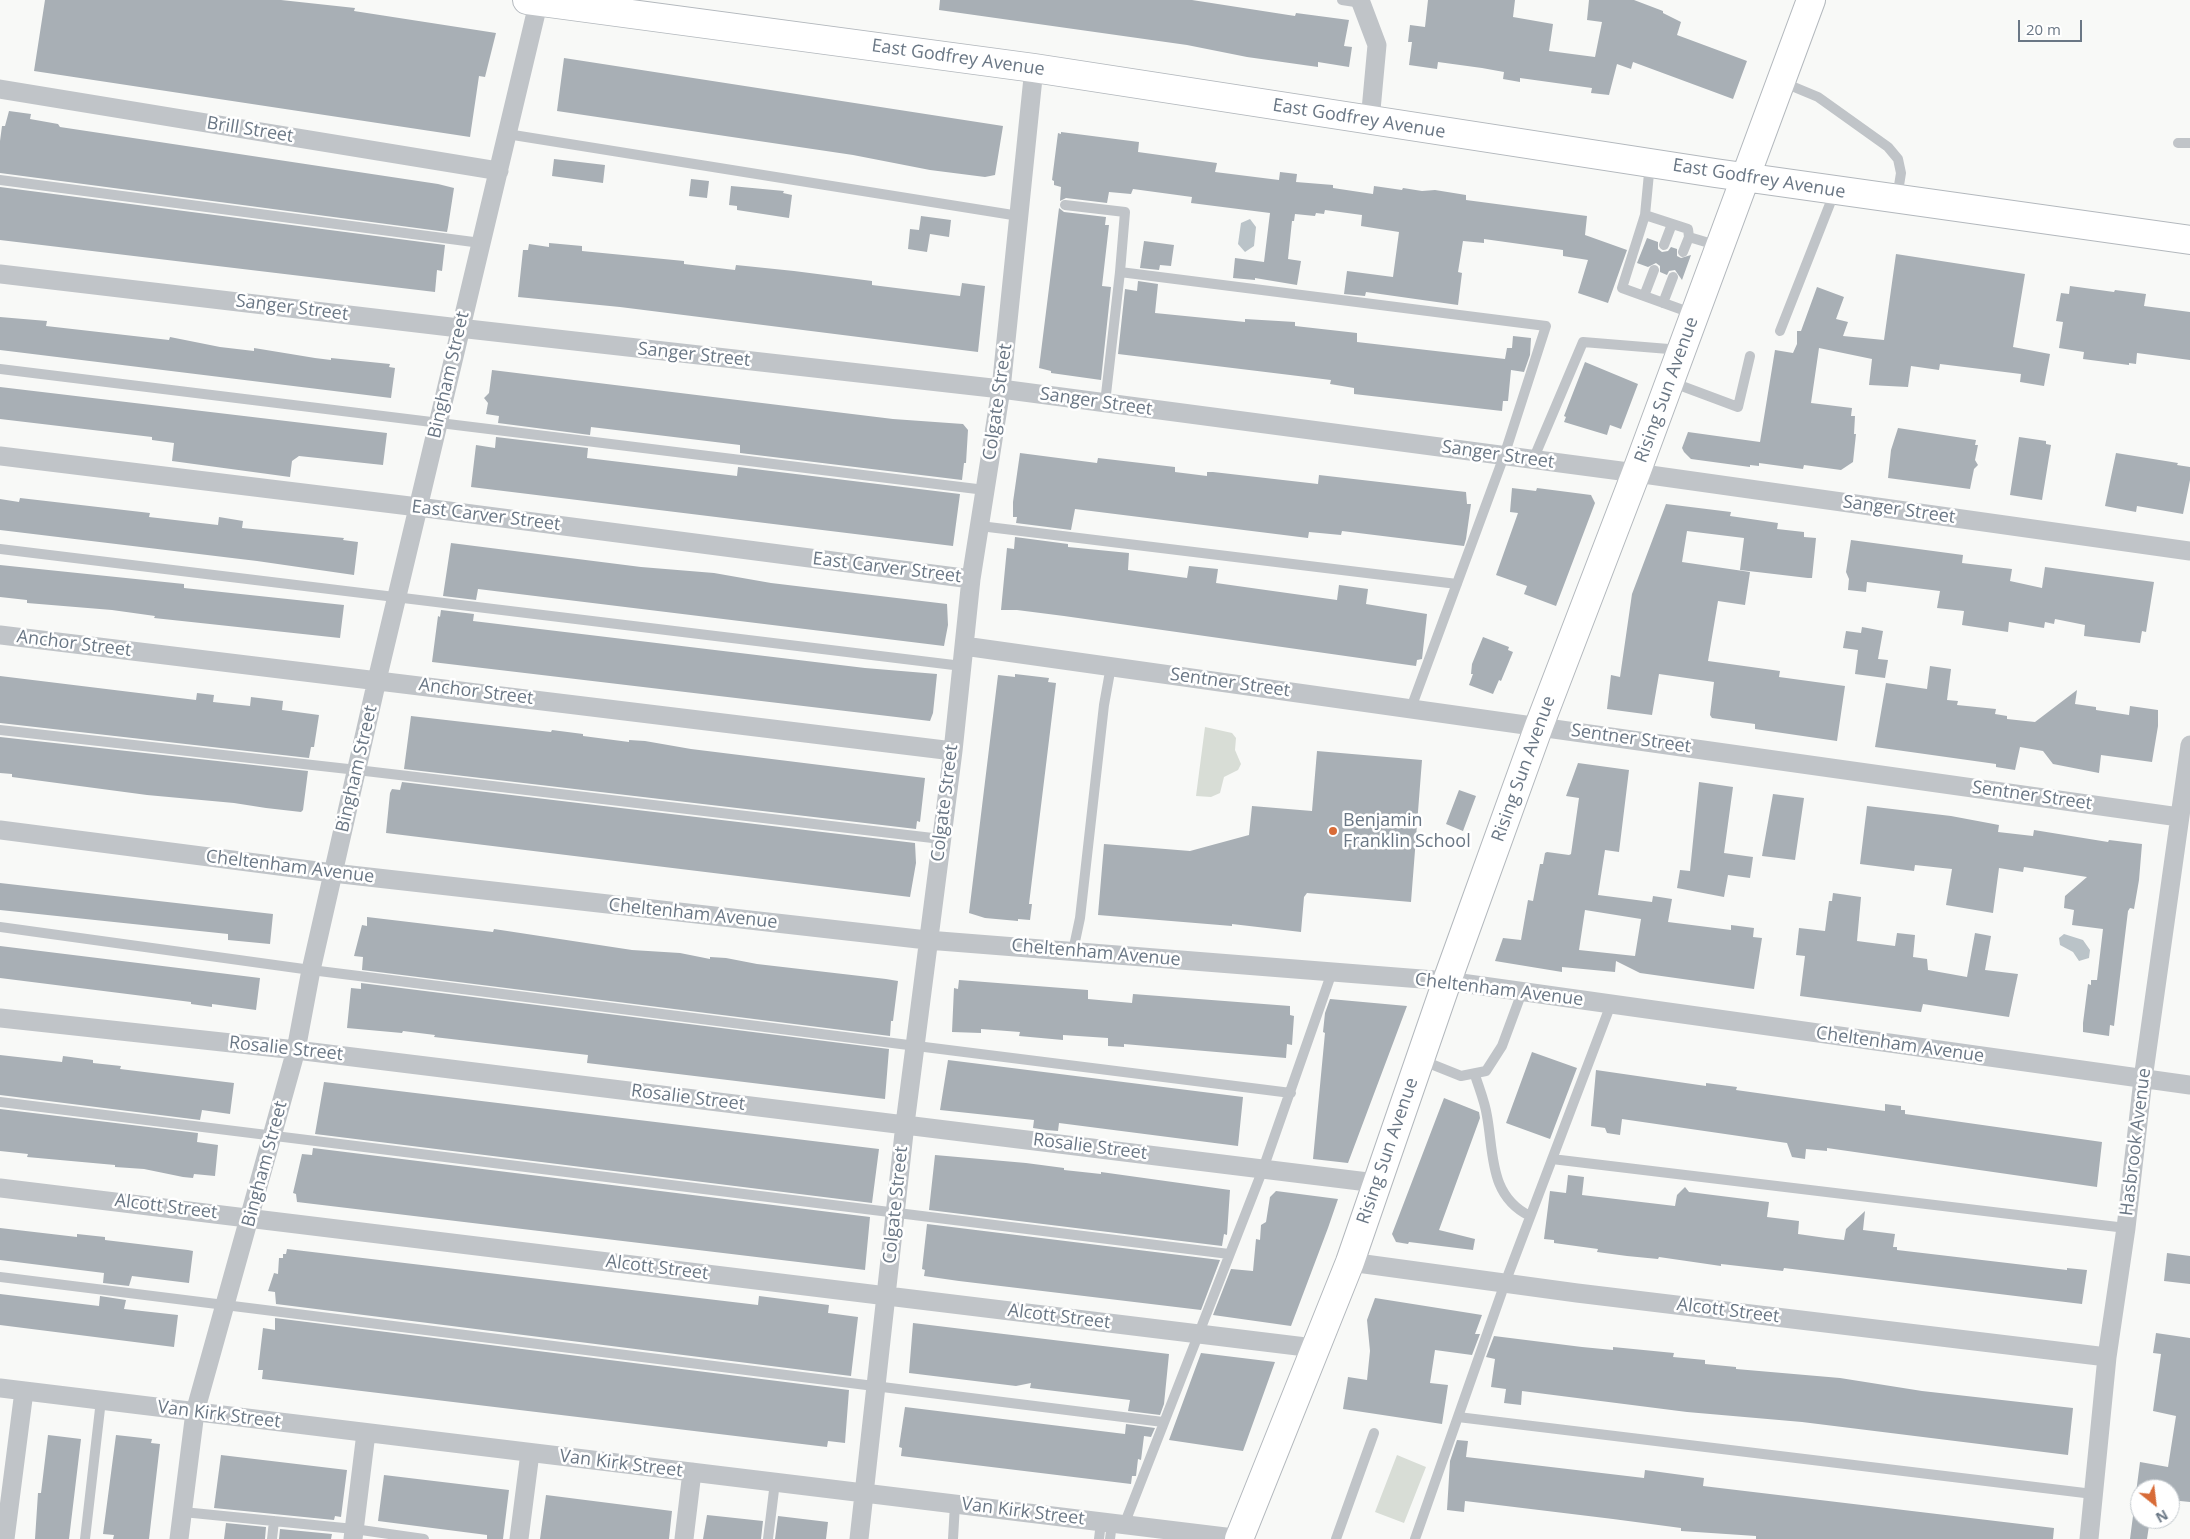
<!DOCTYPE html>
<style>
body{margin:0}
#map{position:relative;width:2190px;height:1539px;overflow:hidden;background:#f8f9f7;font-family:"Open Sans",sans-serif}
canvas{display:block}
.north{position:absolute;left:2130px;top:1479px;width:50px;height:50px;box-sizing:border-box;background:#fff;border:1px solid #c3c9ce;border-radius:50%;rotate:151deg;font-size:14px;font-weight:700;line-height:20px;text-align:center;color:#6a7785}
.north::after{content:'';display:block;margin:auto;width:18px;height:22px;background:#d86b37;clip-path:polygon(50% 0,100% 100%,50% 72%,0 100%)}
.scale{position:absolute;left:2018px;top:20px;width:64px;height:22px;box-sizing:border-box;border:2px solid #6a7785;border-top:0;padding-left:6px;font-size:15px;line-height:18px;white-space:nowrap;color:#6a7785;-webkit-text-stroke:4px #fff;paint-order:stroke}
</style>
<div id="map">
<canvas width="2190" height="1539"></canvas>
<div class="north">N</div>
<div class="scale">20 m</div>
</div>
<script>
const g = document.querySelector('canvas').getContext('2d');
g.lineJoin = 'round';
function paint(path, color) {
  g.fillStyle = color;
  g.fill(path, 'evenodd');
}
function stroke(path, color, width, dash) {
  g.strokeStyle = color;
  g.lineWidth = width;
  g.lineCap = dash ? 'butt' : 'round';
  g.setLineDash(dash || []);
  g.stroke(path);
}
function drawText(font, color, halo, rows, align = 'center') {
  g.font = font + ' "Open Sans",sans-serif';
  g.lineWidth = 5;
  g.setLineDash([]);
  g.textBaseline = 'middle';
  g.strokeStyle = halo;
  g.fillStyle = color;
  for (const [text, x, y, turn = 0] of rows) {
    g.save();
    g.translate(x, y);
    g.rotate((+turn || 0) * Math.PI / 180);
    g.textAlign = isNaN(turn) ? turn : align;
    if (halo) g.strokeText(text, 0, 0);
    g.fillText(text, 0, 0);
    g.restore();
  }
}
paint(new Path2D(`
 M1205,727L1232,733L1236,738L1235,750L1241,764L1238,770L1224,777L1220,793L1211,797L1196,796Z
 M1397,1455L1426,1467L1404,1523L1375,1512Z`), '#d8ddd6');
paint(new Path2D(`
 M1250,219L1256,227L1254,246L1245,252L1238,244L1241,223Z
 M2064,934L2083,940L2090,950L2089,958L2079,961L2073,952L2060,945L2059,938Z`), '#bac3c8');
paint(new Path2D(`
 M45,0H281L355,8L354,11L496,33L485,77L479,76L470,137L34,71Z
 M940,0H1192L1295,16L1296,13L1349,20L1344,46L1352,47L1349,67L1318,62V67L1247,57L1187,45L939,10Z
 M1428,0H1515L1513,17L1553,24L1549,51L1595,57L1602,22L1587,20L1589,0H1634L1663,11V13L1681,22L1677,35L1747,61L1733,99L1633,62L1631,69L1617,64L1609,95L1591,93L1592,88L1520,78V82L1503,79L1504,72L1482,68L1438,62L1437,69L1409,65L1412,42H1408L1410,25L1425,27Z
 M564,58L1003,126L995,175L985,177L930,170L853,155L557,111Z
 M9,111L31,114L30,119L58,124L60,127L438,184L454,188L448,227L447,232L0,173V141L2,126H5Z
 M1061,132L1139,142L1138,152L1217,163L1215,172L1279,180L1280,172L1297,174L1296,182L1333,185V188L1373,194L1374,186L1402,190L1403,188L1422,191L1435,190L1466,195V200L1587,216L1585,235L1627,250L1608,303L1578,293L1588,260L1563,256V250L1484,239V243L1463,241L1458,272L1462,273L1458,305L1366,292L1365,296L1344,294L1347,271L1393,277L1399,232L1361,226L1362,215L1325,210L1324,214L1316,213L1315,216L1295,214L1294,221H1292L1288,259L1301,261L1297,285L1255,278V280L1233,278L1235,258L1264,262L1270,213L1191,203L1192,197L1133,189L1131,194L1109,192L1107,203L1066,198L1060,201L1061,187L1054,185V181L1052,180L1058,133L1061,134Z
 M554,159L605,165L603,183L552,176Z
 M691,179L709,181L707,198L689,196Z
 M731,186L784,191L783,193L792,195L789,218L737,210V206L729,205Z
 M0,187L445,245L442,271L437,270L435,292L0,240Z
 M1059,208L1064,212L1106,217L1105,225H1109L1102,286L1111,287L1101,380L1051,373V371L1039,368Z
 M921,216L951,220L949,237L930,234L927,252L908,249L910,229L919,230Z
 M1647,238L1658,242V249L1662,252L1668,251L1671,247L1677,249V256L1681,258L1691,255L1682,280L1675,270L1669,271L1667,275L1660,272V266L1656,263L1648,267L1637,263Z
 M1144,241L1174,245L1171,266L1160,265L1159,270L1140,268Z
 M549,243L582,246V251L684,261V264L735,270L736,265L794,271L872,281V285L960,296L962,283L985,286L978,352L620,307L518,297L523,250H528L529,244L549,247Z
 M1896,254L2025,274L2013,347L2050,354L2044,386L2020,382L2021,374L1940,364L1939,370L1911,366L1908,387L1869,385L1872,359L1819,348L1811,403L1852,408L1851,416H1855L1854,434H1856L1853,462L1841,470L1804,465L1803,469L1759,463V466L1750,465V467L1691,459L1684,452L1682,448L1688,432L1760,442L1775,350L1793,353L1797,344V331H1801L1817,287L1844,297L1836,319L1848,322L1843,336L1884,340Z
 M1138,281L1158,284L1155,313L1245,322V319L1295,322V326L1357,333V342L1505,359L1507,348H1512L1513,336L1531,338L1530,355L1524,372L1511,370L1508,401H1503L1502,411L1354,394V388L1330,384L1331,380L1118,354L1125,289L1137,291Z
 M2070,286L2114,292L2115,290L2146,294L2144,306L2190,312V360L2137,353L2136,364L2129,363V365L2083,359L2084,352L2059,348L2063,322L2056,321L2061,293L2069,294Z
 M0,317L47,321L46,326L169,340L170,337L220,347L254,351V348L315,358L331,360V358L390,364L389,367L395,368L391,398L0,350Z
 M1585,362L1638,384L1621,429L1610,425L1607,435L1564,422L1566,417L1564,416Z
 M492,370L893,419L963,424L968,430L966,463H964L962,480L740,453V445L591,427L590,435L498,423L499,416L486,414L488,403L484,398L489,393Z
 M0,387L387,433L383,465L299,456L292,461L290,477L172,461L174,443L152,440V437L0,419Z
 M1898,428L1976,440L1975,445H1978L1975,460L1978,465L1974,469L1970,489L1888,478L1891,450Z
 M496,437L588,448L587,458L737,476L738,467L960,494L953,546L471,487L476,445L495,448Z
 M2019,437L2046,441V444L2051,445L2042,500L2010,495Z
 M1020,453L1097,463L1098,458L1175,467V472L1207,476V472H1213L1318,484L1319,475L1466,492L1467,504H1471L1466,539L1464,546L1342,531L1341,535L1309,532L1308,538L1075,509L1071,530L1016,523L1017,517H1013V502Z
 M2116,453L2178,463L2177,465L2190,467V480L2183,514L2137,506L2136,512L2105,506Z
 M1512,488L1536,491L1537,488L1591,495L1595,503L1556,606L1524,594L1527,586L1496,575L1518,513L1510,512Z
 M20,498L150,513L149,517L218,525L219,517L243,521L242,528L344,538L343,540L358,542L354,575L257,561L0,530V499L19,502Z
 M1666,504L1731,512L1730,516L1778,523L1777,529L1804,532V537L1816,538L1812,578H1808L1740,570L1744,538L1687,531L1682,562L1750,572L1745,605L1718,601L1708,661L1780,671L1779,677L1845,686L1837,741L1755,729V724L1712,718L1710,715L1714,682L1659,674L1652,715L1607,709L1611,675L1620,677L1632,594Z
 M1015,537L1068,544V547L1129,553L1128,570L1187,578L1189,566L1218,569L1216,583L1337,600L1339,585L1368,589L1366,604L1427,614L1422,659L1417,660L1416,666L1064,616L1017,610H1001L1007,548L1014,549Z
 M1851,540L1963,555L1962,563L2012,569L2010,581L2042,588L2045,567L2154,582L2146,632L2142,631L2140,643L2084,636L2085,625L2055,619L2054,624L2045,622L2044,628L2009,622L2008,632L1962,625L1964,611L1937,608L1940,591L1867,582L1866,592L1848,590L1849,579L1846,572Z
 M451,543L641,567L714,573L771,583L947,604L948,625L944,646L478,589L476,600L443,596Z
 M0,565L184,584V588L344,605L340,638L154,618L155,616L112,610L27,603V600L0,597Z
 M441,610L474,614L473,621L865,668L937,674L933,713L930,721L432,662L438,616L440,617Z
 M1862,627L1883,631L1878,659L1888,660L1885,678L1855,674L1858,650L1843,648L1846,631L1861,633Z
 M1483,637L1509,647L1508,650L1513,652L1501,681L1499,680L1493,694L1469,685L1473,674H1471L1472,664Z
 M1930,666L1951,669L1947,700L1958,701L1957,705L1996,709L1995,714L2007,716V719L2035,722L2077,690L2075,704L2096,707V710L2129,715L2130,706L2158,710V726L2152,762L2101,755L2099,773L2053,764L2043,751L2020,747L2015,770L1996,767V764L1875,747L1886,683L1927,689Z
 M1015,674L1049,678L1048,682L1056,683L1029,904H1032L1030,920L1018,919V921L985,918L969,913L998,675L1015,677Z
 M0,676L196,700L197,693L214,695L213,702L250,706L251,697L283,701L282,710L319,715L314,747H311L309,758L0,723Z
 M411,716L551,732L552,730L583,734V736L629,742V740L645,741L691,749L925,778L920,822L917,821L916,829L404,769Z
 M0,737L308,771L303,810L301,812L266,808L234,803L147,795L12,777V774L0,773Z
 M1317,751L1422,760L1411,902L1307,893L1304,897L1301,932L1232,924V926L1098,915L1104,844L1190,851L1249,835L1252,806L1312,811Z
 M1578,763L1629,770L1619,852L1605,850L1598,895L1652,902L1653,896L1672,899L1668,922L1731,930V925L1754,928L1753,937L1762,938L1754,989L1640,973L1616,961L1615,972L1562,967V972L1495,961L1503,938L1521,940L1528,900L1533,901L1540,864H1543L1545,853L1547,852L1569,855L1571,854L1579,798L1566,796ZM1585,910L1641,919L1635,956L1579,950Z
 M402,782L915,843L916,863L910,897L386,833L390,793L392,789L400,790Z
 M1699,782L1733,787L1724,853L1753,857L1750,878L1728,875L1724,897L1677,888L1680,870L1690,871Z
 M1459,790L1476,796L1463,831L1446,824Z
 M1773,794L1804,798L1795,860L1762,856Z
 M1867,806L1951,816L1999,825L1998,832L2033,836L2034,830L2108,842L2109,840L2142,844L2139,880L2134,909L2130,908L2128,911L2114,1026L2110,1025L2109,1036L2083,1032V1023L2088,984L2091,985V980H2097L2103,929L2072,925L2074,910L2064,908L2065,896L2087,877L2024,867L2023,872L1999,868L1993,913L1946,905L1952,869L1915,865L1914,871L1860,864Z
 M0,883L273,914L270,944L228,940V934L0,910Z
 M1833,893L1861,897L1857,941L1895,946L1897,933L1915,935L1913,957L1927,959L1928,970L1967,977L1975,933L1991,936L1985,970L2018,974L2009,1017L1923,1004L1921,1012L1800,996L1805,956L1796,955L1799,928L1825,931L1829,901H1832Z
 M367,917L493,932L494,929L632,950L680,953L710,959V957L726,958L757,964L886,979L898,981L893,1021H891L890,1036L362,970L363,957L354,956L362,925L367,926Z
 M0,946L260,978L256,1010L212,1004V1007L191,1004V1002L0,978Z
 M959,980L1088,990V999L1132,1003L1133,994L1290,1006V1015L1294,1016L1292,1045L1287,1044L1286,1058L1124,1044V1047L1108,1046V1038L1063,1035V1040L1019,1036L1020,1032L981,1029V1033L952,1032L954,988L958,989Z
 M361,983L889,1049L885,1099L587,1063L588,1055L434,1037L435,1035L403,1031L402,1033L347,1028L351,988L361,989Z
 M1330,999L1407,1006L1348,1163L1313,1159L1325,1033L1323,1032L1325,1013Z
 M1532,1052L1577,1068L1550,1139L1506,1123Z
 M0,1055L62,1062L63,1056L93,1060V1063L121,1066L120,1069L234,1083L230,1114L202,1110L200,1120L0,1095Z
 M948,1060L1243,1097L1238,1146L1059,1123L1058,1131L1046,1130L1033,1128L1034,1120L940,1110Z
 M1596,1070L1706,1086V1083L1737,1087L1736,1090L1885,1111V1104L1901,1106V1110H1905V1114L2102,1142L2097,1187L1827,1148V1151L1806,1149L1805,1159L1792,1157L1787,1143L1622,1119L1620,1135L1607,1133L1605,1128L1591,1126Z
 M324,1082L879,1149L872,1203L315,1134Z
 M1444,1098L1479,1112L1480,1118L1439,1230L1475,1239L1473,1250L1409,1242L1408,1244L1396,1242L1392,1234Z
 M0,1109L198,1133L197,1142L218,1145L215,1176L194,1174L193,1178L183,1177L144,1169L115,1167V1165L27,1157L28,1154L0,1151Z
 M313,1148L870,1217L865,1270L297,1202L296,1194L293,1193L302,1154L312,1155Z
 M935,1155L1026,1163L1064,1168V1170L1101,1174V1172L1230,1190L1227,1235L1224,1234L1222,1246L929,1210Z
 M1568,1175L1584,1177L1582,1195L1675,1206L1677,1195L1685,1187L1689,1192L1769,1202L1767,1217L1799,1221L1798,1234L1826,1238L1844,1240L1846,1229L1865,1211L1863,1230L1895,1234L1893,1247H1897V1250L2067,1270V1268L2087,1270L2082,1304L1784,1268L1783,1271L1721,1264V1266L1659,1257L1658,1259L1627,1256L1597,1252L1598,1249L1554,1243V1240L1544,1239L1550,1191L1566,1193Z
 M1276,1191L1338,1199L1328,1228L1291,1326L1213,1315L1231,1269L1253,1271L1256,1239L1260,1240L1261,1225L1266,1222L1270,1197Z
 M927,1224L1220,1260L1201,1310L959,1281L924,1276L925,1270L922,1269Z
 M0,1228L77,1237V1234L105,1237V1240L188,1250L193,1251L189,1283L132,1276L129,1286L103,1283L104,1273L0,1260Z
 M287,1249L758,1305L759,1296L829,1305L828,1313L858,1317L851,1376L276,1304L275,1292L268,1291L274,1273L278,1274L279,1258H283V1254H286Z
 M2167,1253L2190,1256V1284L2164,1281Z
 M0,1294L99,1306L100,1296L126,1300L124,1309L178,1315L174,1347L0,1325Z
 M1375,1298L1482,1315L1475,1334H1480L1472,1355L1435,1350L1430,1383L1448,1385L1442,1424L1343,1409L1348,1377L1367,1380L1370,1351L1367,1320Z
 M275,1318L849,1390L845,1443L828,1441L827,1447L262,1379L263,1370H258L263,1328L275,1330Z
 M913,1323L1169,1354L1164,1404L1160,1415L1128,1411L1130,1400L1030,1388L1031,1383L1016,1386L909,1373Z
 M2156,1333L2190,1338V1502L2170,1500V1489H2140V1519H2150L2147,1539H2130L2140,1462L2168,1467L2176,1416L2153,1411L2161,1354L2153,1353Z
 M1494,1336L1582,1347L1613,1350V1347L1674,1353L1673,1357L1705,1360V1364L1736,1367V1369L1840,1378L1922,1391L2073,1408L2068,1455L1802,1422L1687,1412L1522,1391L1521,1405L1504,1403L1506,1389L1491,1387L1495,1359L1486,1357Z
 M1201,1353L1275,1362L1243,1451L1169,1440Z
 M905,1407L1125,1434L1126,1424L1155,1428L1151,1437L1144,1436L1141,1460L1138,1459L1136,1476H1132L1131,1484L901,1456L902,1448L899,1447Z
 M48,1435L81,1439L69,1539H35L38,1493H41Z
 M116,1435L152,1439L151,1443L160,1444L149,1539H113L114,1535L103,1534Z
 M1457,1440L1468,1441L1466,1457L1644,1478L1645,1470L1704,1478L1703,1486L2054,1528L2053,1539H1756V1536L1681,1531V1528L1613,1519L1465,1501L1464,1512L1447,1510L1450,1461Z
 M221,1455L347,1470L341,1517L335,1516L334,1520L214,1508Z
 M384,1475L509,1490L503,1539H487V1535L378,1521Z
 M546,1495L672,1511L669,1539H540Z
 M707,1515L763,1521L761,1539H703Z
 M778,1516L828,1522L826,1539H775Z
 M226,1523L266,1527L265,1539H224Z
 M280,1529L332,1534L331,1539H279Z`), '#a8afb5');
const secondary = new Path2D(`
 M527,0L1034,68L1715,173L2190,240
 M1239,1539L1350,1262L1447,981L1539,726L1636,473L1811,0`);
stroke(secondary, '#b3b8bd', 30);
stroke(new Path2D(`
 M1342,0L1362,3
 M1782,82L1818,97L1888,147L1898,159L1901,173L1897,198
 M507,134L1019,216
 M2178,143H2190
 M1650,163L1645,215L1622,288L1694,314
 M0,180L481,243
 M1065,205L1125,212L1120,272
 M1645,215L1688,229L1689,237L1683,252
 M1689,237L1719,246
 M1664,245L1672,224
 M1644,296L1654,270
 M1663,303L1673,277
 M1780,331L1835,191
 M0,369L985,490
 M1671,382L1738,407L1750,356
 M1105,403L1120,272L1546,326L1504,456L1411,708
 M1533,460L1583,342L1681,350
 M980,526L1457,584
 M0,549L962,666
 M0,730L357,770L941,839
 M0,927L311,970L1291,1093
 M1073,951L1080,918L1104,705L1111,666
 M1421,1060L1461,1076L1486,1071L1502,1046L1522,992
 M1475,1075C1479,1088 1485,1102 1487,1116C1494,1154 1489,1196 1530,1216
 M0,1102L1229,1254
 M1552,1159L2126,1228
 M0,1277L1163,1422
 M1458,1417L2093,1494
 M183,1512L354,1529L424,1539
 M1124,1525L1263,1169L1332,972
 M85,1539L101,1400
 M272,1539L274,1521
 M768,1539L775,1482
 M953,1539L955,1504
 M1099,1539L1101,1522
 M1110,1539L1112,1523
 M1336,1539L1374,1433
 M1415,1539L1505,1283L1611,1004`), '#c0c4c8', 10);
stroke(new Path2D(`
 M1360,0L1377,45L1370,121
 M0,89L499,171
 M0,274L459,328L1001,389L1636,473L2190,551
 M0,456L418,507L971,579
 M0,635L953,751
 M964,646L2179,817
 M0,830L333,873L927,940L1447,981L2190,1085
 M0,1018L296,1050L1376,1183
 M0,1188L1314,1348
 M1350,1262L1577,1293L2107,1357
 M0,1388L1242,1539
 M5,1539L24,1391
 M179,1539L195,1412L296,1050L311,970L377,680L539,0
 M353,1539L366,1433
 M519,1539L530,1453
 M684,1539L692,1472
 M859,1539L905,1124L953,751L971,579L1001,389L1034,68
 M2089,1539L2107,1357L2126,1228L2143,1079L2190,745`), '#c0c4c8', 19);
stroke(secondary, '#fff', 28);
for (const [x, y, r, color] of [
 [1333,831,5,"#d86b37"]
]) {
  const dot = new Path2D();
  dot.arc(x, y, r, 0, 2 * Math.PI);
  g.fillStyle = color;
  g.fill(dot);
  stroke(dot, '#fff', 2);
}
drawText('18px', '#6a7785', '#fff', [
 ["East Godfrey Avenue",958,58,8],
 ["East Godfrey Avenue",1359,119,9],
 ["Brill Street",250,130,9],
 ["East Godfrey Avenue",1759,179,9],
 ["Sanger Street",292,308,7],
 ["Sanger Street",694,355,6],
 ["Bingham Street",449,375,-77],
 ["Rising Sun Avenue",1667,390,-70],
 ["Colgate Street",998,402,-82],
 ["Sanger Street",1096,402,8],
 ["Sanger Street",1498,455,8],
 ["Sanger Street",1899,510,8],
 ["East Carver Street",486,516,7],
 ["East Carver Street",887,568,7],
 ["Anchor Street",74,644,7],
 ["Sentner Street",1230,683,8],
 ["Anchor Street",476,692,7],
 ["Sentner Street",1631,739,8],
 ["Bingham Street",357,769,-77],
 ["Rising Sun Avenue",1524,769,-70],
 ["Sentner Street",2032,796,8],
 ["Colgate Street",945,803,-83],
 ["Cheltenham Avenue",290,867,7],
 ["Cheltenham Avenue",693,914,6],
 ["Cheltenham Avenue",1096,953,5],
 ["Cheltenham Avenue",1499,990,7],
 ["Cheltenham Avenue",1900,1045,8],
 ["Rosalie Street",286,1049,6],
 ["Rosalie Street",688,1098,7],
 ["Hasbrook Avenue",2136,1142,-83],
 ["Rosalie Street",1090,1147,7],
 ["Rising Sun Avenue",1388,1151,-71],
 ["Bingham Street",265,1164,-75],
 ["Colgate Street",896,1205,-84],
 ["Alcott Street",166,1207,7],
 ["Alcott Street",657,1268,7],
 ["Alcott Street",1728,1311,7],
 ["Alcott Street",1059,1317,7],
 ["Van Kirk Street",219,1415,7],
 ["Van Kirk Street",621,1464,7],
 ["Van Kirk Street",1023,1512,7]
]);
drawText('18px', '#6a7785', '#fff', [
 ["Benjamin",1343,821],
 ["Franklin School",1343,842]
], 'left');
</script>
